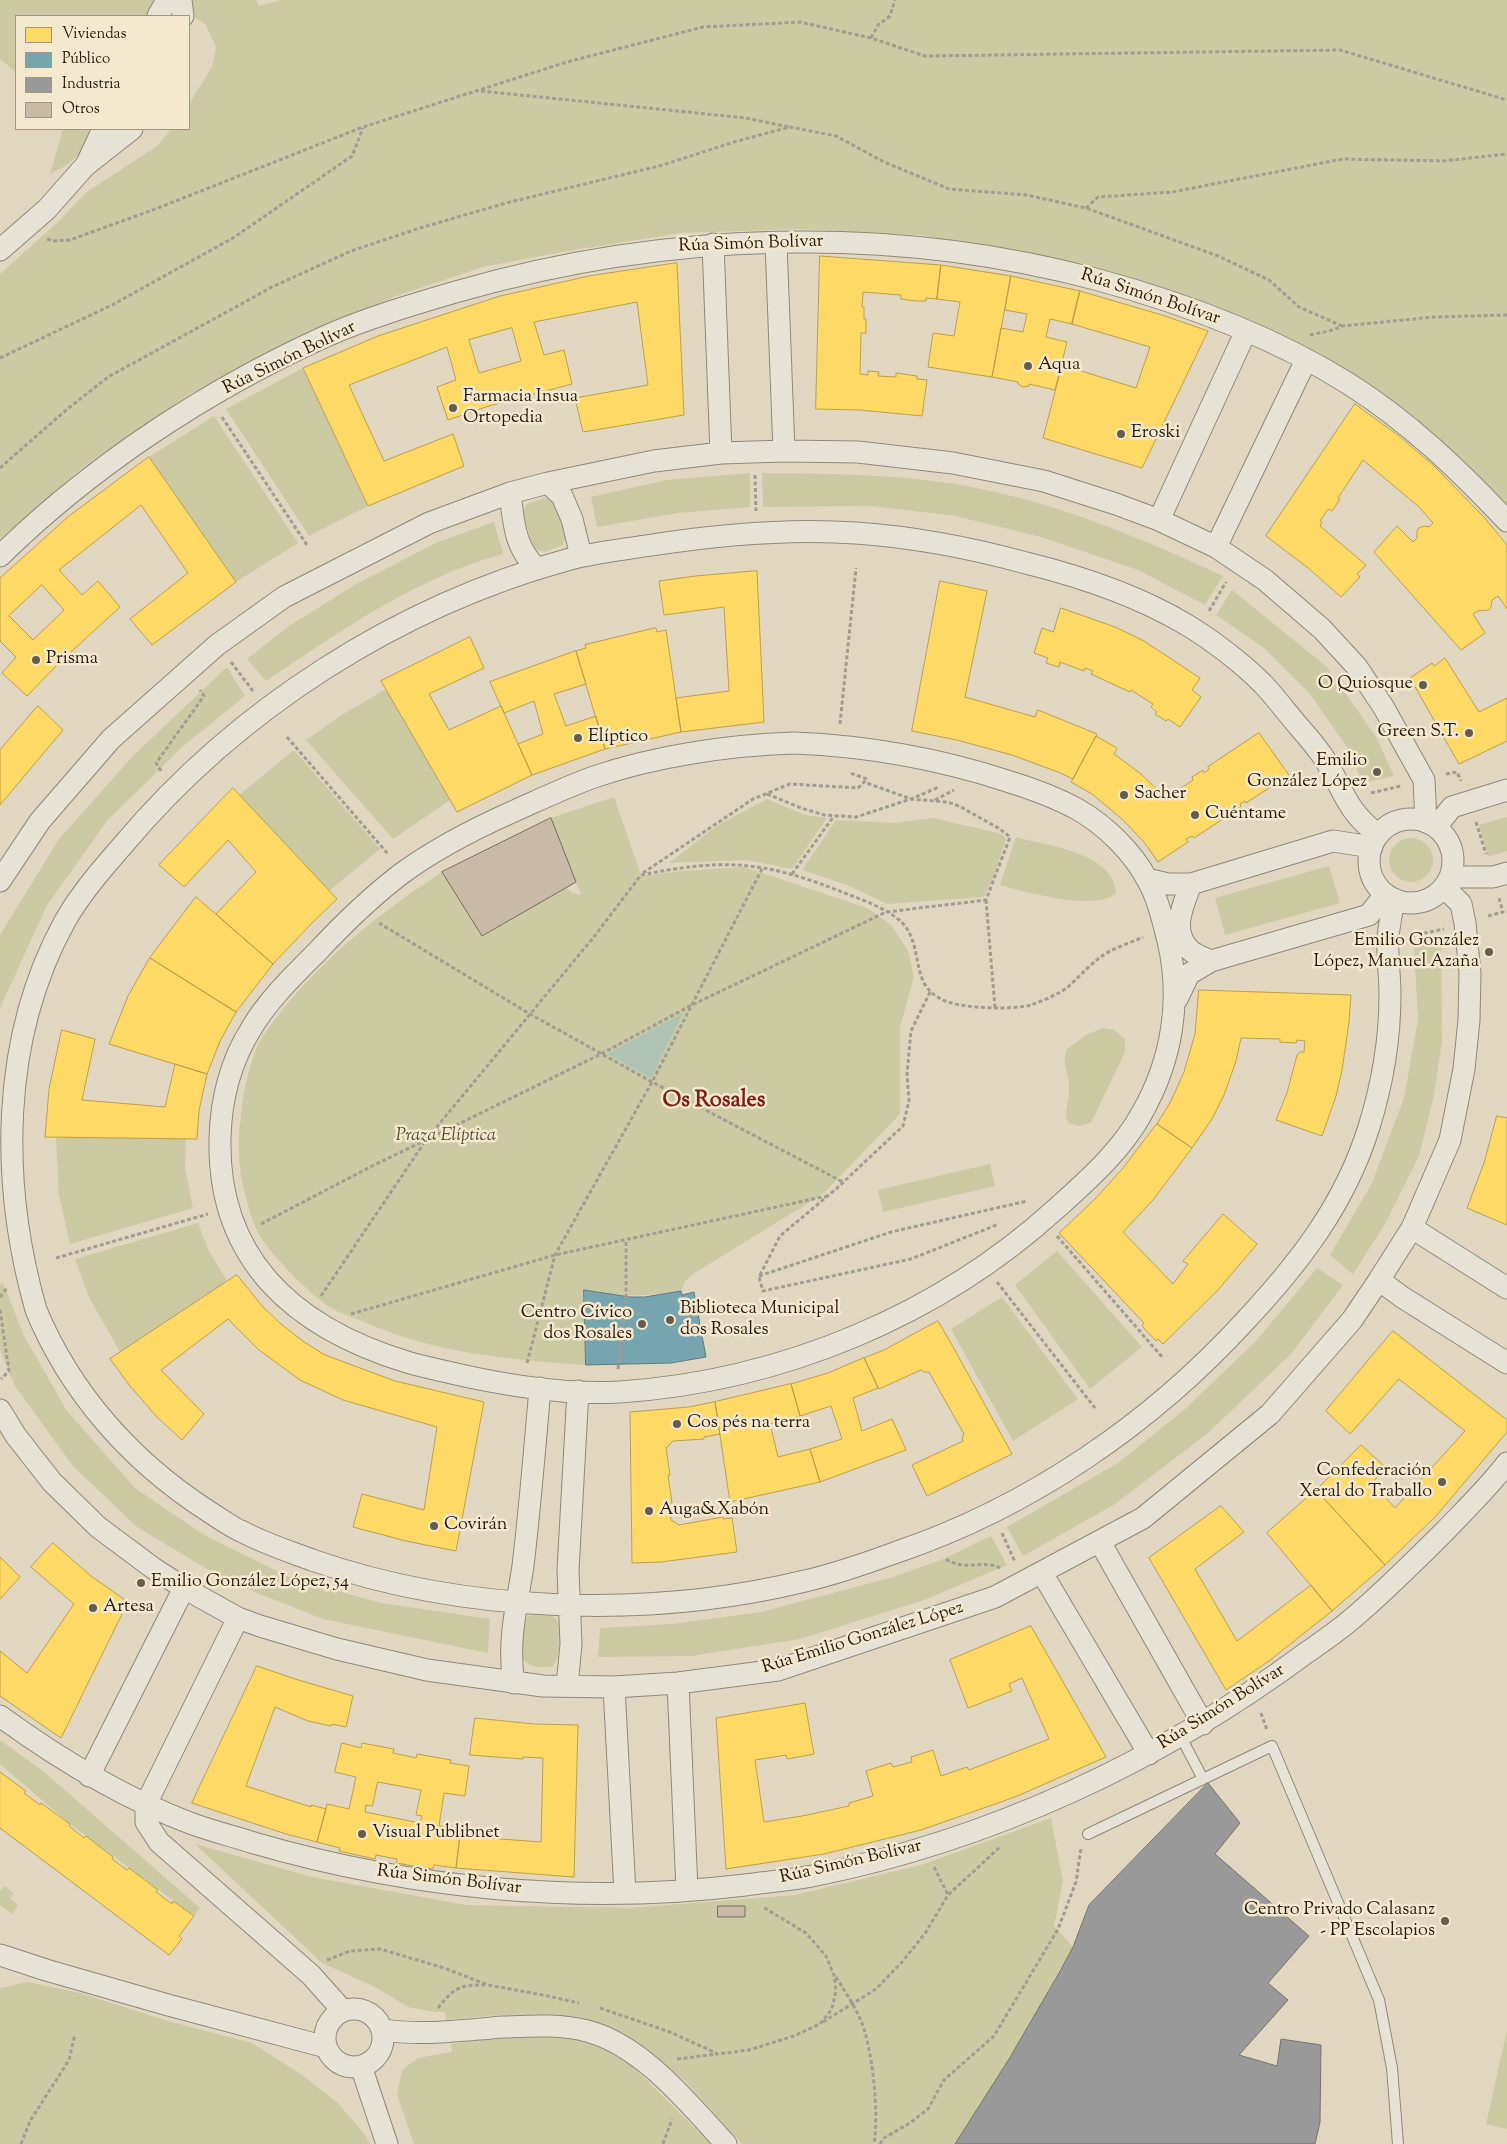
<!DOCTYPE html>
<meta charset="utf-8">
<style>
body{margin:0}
#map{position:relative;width:1507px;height:2144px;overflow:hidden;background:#e1d7c0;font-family:"Sorts Mill Goudy",serif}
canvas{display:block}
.legend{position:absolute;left:15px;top:15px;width:175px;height:115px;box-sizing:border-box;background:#f4e9ce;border:1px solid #a19681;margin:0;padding:6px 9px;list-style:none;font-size:15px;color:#24190d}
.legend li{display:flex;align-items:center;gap:10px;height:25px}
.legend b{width:25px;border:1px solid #a19681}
</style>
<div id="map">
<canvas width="1507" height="2144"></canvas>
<ul class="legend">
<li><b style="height:14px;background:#ffd966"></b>Viviendas</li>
<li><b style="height:14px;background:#76a5af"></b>Público</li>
<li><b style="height:14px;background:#999"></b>Industria</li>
<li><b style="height:14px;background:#c9baa7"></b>Otros</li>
</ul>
</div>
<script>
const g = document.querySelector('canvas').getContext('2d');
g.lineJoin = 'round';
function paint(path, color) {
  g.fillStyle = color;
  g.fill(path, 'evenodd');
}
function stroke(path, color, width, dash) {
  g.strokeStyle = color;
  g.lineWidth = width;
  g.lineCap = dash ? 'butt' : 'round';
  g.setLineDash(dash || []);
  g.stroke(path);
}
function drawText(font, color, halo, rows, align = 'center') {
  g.font = font + ' "Sorts Mill Goudy",serif';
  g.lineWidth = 5;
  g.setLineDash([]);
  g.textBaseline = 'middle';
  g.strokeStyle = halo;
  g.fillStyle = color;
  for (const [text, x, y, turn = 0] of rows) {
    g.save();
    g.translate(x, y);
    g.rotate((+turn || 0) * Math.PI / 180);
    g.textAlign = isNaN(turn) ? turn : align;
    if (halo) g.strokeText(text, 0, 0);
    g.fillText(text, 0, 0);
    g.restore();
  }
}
paint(new Path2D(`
 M0,0H161L152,16H16V72L0,59Z
 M189,0H256L259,6L281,0H1507V506L1439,439L1398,406L1319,353L1192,298L1059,259L920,235L798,229L681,233L568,251L483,267L399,295L298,337L188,395L80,469L0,539V274L58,222L87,192L157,146L171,129H189V104L212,67L216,47L206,25L194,17L188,5Z
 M63,129H94C81,154 75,162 50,174Z
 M303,368L368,506L309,536L226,409Z
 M214,416L298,543L236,582L149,457Z
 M750,473V507L678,513L597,527L591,497L666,480Z
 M762,473C835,474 910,474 981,489C1066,506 1145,540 1223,576L1205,605L1138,570L1041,537L955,516L872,506L763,507Z
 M545,498L554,502L567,534L563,545L545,552L534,549L522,513L526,504Z
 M494,522L503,554C415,578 341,631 266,681L247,659L289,626L358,583L438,542Z
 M1232,590L1327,667L1376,737L1394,776L1363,783L1347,747L1310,694L1264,648L1216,615Z
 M227,667L245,696L182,747L107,821L47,905L0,1008V935L59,839L133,756Z
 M386,689L450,800L393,839L306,740L342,715Z
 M294,750L380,849L329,891L239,795Z
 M614,797L641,875L634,877L681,871L744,867L867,908L891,925L908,951L914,977L900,1027V1114L823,1194L693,1274L685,1281L681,1291C644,1297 621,1297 584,1290L586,1365C509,1360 433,1353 362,1321C352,1317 341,1314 331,1308C314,1298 272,1256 262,1239C254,1227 249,1211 246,1197C238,1170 237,1144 241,1116C243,1094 247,1073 255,1052C261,1036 274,1021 284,1008C330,952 382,912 442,872L482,936L566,887L572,893L581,895L551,818Z
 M767,799L805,815L827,818L792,869L747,860L669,863L718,825Z
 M1507,817V851L1488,857L1479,825Z
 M933,818L1002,834L1006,839L994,876L984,897L887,904L847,885L802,870L836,820L895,823Z
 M1016,837C1047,846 1114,852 1116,893C1098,912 1024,892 1000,885Z
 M1389 860a22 22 0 1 1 44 0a22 22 0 1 1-44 0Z
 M1329,866L1340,903L1225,935L1215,898Z
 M1441,942L1442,1041L1434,1095L1419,1156L1385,1224L1353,1274L1330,1255L1372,1183L1404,1098L1418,1020L1414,946Z
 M1103,1028L1114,1030L1125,1039V1052L1091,1123L1079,1126L1068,1123C1064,1110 1069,1103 1069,1091C1070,1076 1062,1065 1066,1050L1086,1035Z
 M56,1137L186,1139L185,1168L193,1208L70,1244L59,1195Z
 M990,1164L995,1186L883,1212L878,1190Z
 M198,1223L209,1251L227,1281L120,1352L90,1299L75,1259Z
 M1057,1251L1142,1347L1090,1389L1015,1285Z
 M1317,1268L1343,1285L1291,1354L1208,1433L1115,1504L1023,1556L1007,1527L1118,1463L1184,1410L1256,1341Z
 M3,1283L24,1336L67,1411L135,1488L204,1535L289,1577L381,1603L490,1619L488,1653L323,1619L227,1581L137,1527L73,1466L15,1386L0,1350V1284Z
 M1002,1297L1078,1399L1013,1441L951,1329Z
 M991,1536L1007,1565L924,1600L800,1639L691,1656L598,1657L600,1628L673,1624L761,1612L890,1578L941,1560Z
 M534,1613C555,1612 561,1619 560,1639C559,1650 559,1657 553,1666C540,1668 533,1668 523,1660L522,1648L525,1619Z
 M0,1740L43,1771L200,1908L194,1916L70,1824L0,1764Z
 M1051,1818L1063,1881L1054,1926L1073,1947L1009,2059L955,2144H742L685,2081L629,2037L581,2017L498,2015L446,2020L445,2012H435L408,2007L377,1988L322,1963L195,1844L312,1877L466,1905L629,1908L795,1895L921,1865Z
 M5,1886L14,1893L10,1898L18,1905L12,1914L0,1905V1891Z
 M28,1982L80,1993L168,2021L252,2043L302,2075L338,2103L365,2135L370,2144H0V1988Z
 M1507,2030V2129L1486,2124Z
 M561,2036L599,2046L632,2066L711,2144H414L397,2095L402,2070L418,2058L452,2052L451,2044L493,2039Z`), '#cbcaa3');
paint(new Path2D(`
 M683,1013L651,1078L607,1054Z`), '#afc3b4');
const homes = new Path2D(`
 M820,256L941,265L937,299L926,298V301H916L901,299V295L863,292L862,307H864V319H866V333H861L860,374L868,375V371L879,372L878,376L896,377V373L917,376V379L927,380L922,416L860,410L816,409Z
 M677,263L684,415L583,432L575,398L648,385L637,302L534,322L544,355L564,350L572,384L492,405L448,420L437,387L456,380L447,347L349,385L384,461L453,434L464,466L368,506L303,368L378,336L500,296L589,276ZM512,328L521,361L479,373L469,340Z
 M941,265L1011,276L992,377L928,367L933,333L954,336L960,302L937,299Z
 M1011,276L1080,291L1072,324L1050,319L1046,337L1067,342L1055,390L1029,384V386L1023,387L1018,384V382L992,377L1001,328L1023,332L1027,314L1005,310Z
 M1080,291L1162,315L1208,331L1142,468L1043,438L1062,365L1136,388L1150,347L1072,324Z
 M1355,404L1399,436L1434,466L1483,516L1507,545V609L1498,596L1492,600L1491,607L1489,610L1478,611L1473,614L1485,633L1461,650L1374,552L1397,526L1413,542L1417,538V531L1419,528L1424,526L1429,527L1433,523L1419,507L1363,460L1338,498L1340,499L1332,511L1328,509L1320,521L1322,522L1320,526L1366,565L1357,574L1360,577L1341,597L1307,567L1266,536Z
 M149,457L236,582L152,645L130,619L188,573L141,505L59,570L82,595L98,581L120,607L59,663L27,696L2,673L16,657L0,641V578L69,516ZM42,585L64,610L33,640L9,616Z
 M757,571L764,722L681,732L676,698L729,691L724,607L664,615L659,581L696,576Z
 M940,581L987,591L965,697L1035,717L1038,710L1097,734L1073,779L1058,772L1012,755L957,740L912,731Z
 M1061,608L1115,627L1144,641L1200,678L1192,690L1201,697L1180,727L1168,719L1166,721L1155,714L1157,712L1151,707L1153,704L1131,690L1130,692L1091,674L1093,671L1085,668L1084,671L1060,662L1059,667L1046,663L1048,658L1034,653L1042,628L1053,632Z
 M656,628L657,632L666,630L681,732L605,749L576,651L586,648L585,645Z
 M470,637L484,668L429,694L449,730L501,706L532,775L457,812L381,681Z
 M576,651L586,684L554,694L566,726L596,716L605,749L532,775L518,744L543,734L534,701L504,713L490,682Z
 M1445,658L1479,712L1507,698V741L1459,764L1410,678L1432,663L1434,666Z
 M38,706L63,730L0,805V750Z
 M1259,733L1289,775L1246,803L1245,801L1240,804L1241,807L1194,838L1192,836L1186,839L1188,842L1158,862L1144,842L1122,819L1092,794L1071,782L1096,736L1117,748L1114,754L1141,774L1166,798L1193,780L1192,777L1203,770L1204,773L1209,769L1208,767Z
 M233,788L337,899L311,924L273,964L216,914L256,872L228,840L184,887L159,865Z
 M196,897L273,964L236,1012L150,958Z
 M150,958L236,1012L220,1041L207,1074L109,1044L128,996Z
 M1199,990L1351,995L1349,1022L1342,1070L1336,1096L1322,1136L1276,1120L1287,1093L1297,1055L1300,1052H1304L1305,1041L1297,1040L1296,1043L1280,1042V1039L1241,1038L1236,1061L1224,1095L1212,1119L1192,1148L1157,1124L1171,1101L1184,1072L1195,1034Z
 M62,1030L95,1039L82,1100L165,1107L175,1064L207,1074L199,1111L197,1139L45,1137L49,1089Z
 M1497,1116L1507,1118V1225L1467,1208L1484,1163Z
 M1157,1124L1192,1148L1153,1200L1123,1232L1173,1284L1188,1264L1183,1261L1223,1214L1257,1244L1218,1290L1163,1344L1158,1339L1156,1341L1142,1326L1144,1323L1059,1233L1094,1200L1123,1168Z
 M237,1275L263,1307L281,1324L304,1342L325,1355L395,1381L484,1402L456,1551L406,1541L353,1527L362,1494L424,1510L437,1427L343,1400L300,1380L259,1350L228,1319L161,1370L204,1414L182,1440L157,1417L130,1386L110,1359Z
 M938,1321L952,1345L1012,1454L927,1496L912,1465L963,1441L962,1438L964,1434L929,1372H924L921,1370L879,1389L864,1358L884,1350Z
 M1393,1331L1507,1420V1432L1436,1516L1385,1565L1316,1490L1361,1445L1386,1468L1372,1483L1395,1508L1465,1431L1399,1379L1350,1434L1326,1411Z
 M864,1358L878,1388L853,1398L862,1431L892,1419L906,1450L820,1482L810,1449L842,1439L831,1406L800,1416L791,1384L828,1373Z
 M791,1384L800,1416L770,1424L778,1457L810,1449L820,1482L730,1502L715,1402Z
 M715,1402L720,1434L704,1437V1439L673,1441L666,1448L670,1475H668L672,1503H670L671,1520L679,1525L723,1517V1519L732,1518L737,1552L661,1562L632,1563L630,1412L689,1407Z
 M1316,1490L1385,1565L1332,1611L1267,1533Z
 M1221,1506L1244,1532L1195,1569L1237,1641L1311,1585L1332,1611L1269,1661L1226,1690L1149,1558Z
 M53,1543L91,1576L128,1602L61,1738L0,1696V1651L27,1673L74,1604L31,1567Z
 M0,1557L20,1577L0,1599Z
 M1031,1626L1106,1757L1015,1797L921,1830L824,1854L726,1869L716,1718L805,1703L814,1754L787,1759L786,1755L755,1760L764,1822L802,1816L849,1806V1803L873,1796L866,1771L891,1763L893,1767L912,1762L911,1757L933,1750L941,1776L967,1767L969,1770L1049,1739L1022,1678L1009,1684L1012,1691L968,1708L950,1660Z
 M257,1666L295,1679L353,1696L346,1727L332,1724L331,1726L308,1721L275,1707L246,1786L311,1807V1805L326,1809L317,1842L286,1834L192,1803Z
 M475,1718L534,1724L578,1725L574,1877L456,1868L460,1834L474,1835V1837L541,1842L543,1758L523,1757V1759L470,1755Z
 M342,1743L361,1748L362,1743L394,1749L393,1753L416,1758L417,1754L451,1760L450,1763L469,1766L465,1796L444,1793L439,1826L461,1828L456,1868L434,1865L433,1869L396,1863L397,1859L376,1855L375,1859L339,1851L340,1848L317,1842L327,1804L349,1809L356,1777L335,1772ZM378,1782L421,1790L416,1815L422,1816L420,1823L365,1812L366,1805L372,1806Z
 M0,1772L26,1791L24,1793L40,1805L41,1803L70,1824L69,1826L84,1838L86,1836L113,1857L112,1859L127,1870L129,1868L158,1890L156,1892L172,1904L173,1901L194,1916L179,1936L182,1939L169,1955L0,1828Z`);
paint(homes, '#ffd966');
stroke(homes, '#bd9f4b', 1);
const public = new Path2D(`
 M584,1290L630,1297H645L681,1291L682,1295L694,1292L706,1357L671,1363L586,1365Z`);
paint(public, '#76a5af');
stroke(public, '#5d7b7e', 1);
const industry = new Path2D(`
 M1208,1783L1240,1823L1215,1854L1309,1936L1268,1983L1288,2000L1239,2055L1277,2066L1281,2039L1321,2045L1320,2122L1315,2144H955L1009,2059L1059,1973L1073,1947L1089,1905Z`);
paint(industry, '#999');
stroke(industry, '#76736f', 1);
const building = new Path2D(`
 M551,818L576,882L482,936L442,872Z
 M718,1906H745V1917H718Z`);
paint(building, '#c9baa7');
stroke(building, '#756e61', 1);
const service = new Path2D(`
 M1181,1737L1203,1779
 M1088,1834L1272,1746L1379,2000L1392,2068L1398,2144`);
const minor = new Path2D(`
 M181,0L183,16
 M158,16L167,0
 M88,161L103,129
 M776,243L784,451
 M713,244L721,453
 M0,250L47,209L85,166L132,129
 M548,483L562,496L572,519L581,556
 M510,493C514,524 514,546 537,569
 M1159,520L1246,331
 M1216,547L1306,360
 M0,556C93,465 206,391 324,337C367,318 414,304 459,291C665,232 887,224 1095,279C1184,303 1271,335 1349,384C1409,422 1459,470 1507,521
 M794,743C867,746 937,758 1007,781C1030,788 1055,797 1077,809C1105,825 1133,852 1148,881C1158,899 1163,921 1168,941C1182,1000 1172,1060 1142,1113C1122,1150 1089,1179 1058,1207C939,1316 781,1381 620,1392C566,1395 509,1386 456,1374C440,1370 423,1367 407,1362C296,1328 217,1261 220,1138C221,1100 231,1061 251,1029C268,1000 294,975 317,952C343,924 371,897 401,874C435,849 474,829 512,812C539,800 566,787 594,777C655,756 730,745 794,743Z
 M1369 861a42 42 0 1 1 84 0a42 42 0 1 1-84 0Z
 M1436,827L1452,807L1507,790
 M1378,835C1345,809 1345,792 1324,758C1317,748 1308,737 1300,728C1288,714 1276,698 1263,684C1242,663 1212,640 1187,625C1137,595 1083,577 1026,563C971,548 914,537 856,533C786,528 715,535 645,546C620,550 594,553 570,559C398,606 237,709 123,845C102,869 81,893 65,921C0,1039 0,1183 36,1310C71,1394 132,1462 208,1511C211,1513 237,1530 241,1531C263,1543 288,1551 312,1560C464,1613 649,1619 805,1581C836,1574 867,1563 897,1552C1030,1507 1152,1423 1246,1320C1300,1262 1345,1204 1369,1127C1382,1085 1390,1040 1390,995C1390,976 1387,956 1388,937C1389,925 1392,912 1394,899
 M1450,877H1493L1507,873
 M1147,879L1168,884H1191L1333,841L1372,847
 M0,881L40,821L111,739L217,645L284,597L429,523L510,493L548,483L654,461L721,453L784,451L858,452L953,463L1044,481L1116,504L1159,520L1216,547L1265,580L1322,629L1357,667L1384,708L1424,780L1426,822
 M1191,884C1183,905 1170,932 1190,950C1195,955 1204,958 1211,961
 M1177,999L1189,974L1211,961L1369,915L1385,894
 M1412,1228L1507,1288
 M1379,1280L1402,1297L1507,1363
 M0,1410L16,1436L52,1482L98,1527L153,1568L184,1588L238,1618L260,1626L337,1649L427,1670L543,1686L614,1687L678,1683L778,1670L995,1597L1143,1518L1270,1414L1352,1320L1379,1280L1412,1228L1450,1140L1464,1069L1469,1020L1470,973L1465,923L1461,904L1444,887
 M1100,1542L1203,1724
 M1042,1573L1149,1754
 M238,1618L146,1804V1822L159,1842L311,1975L343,2011
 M514,1683C507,1643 517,1605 523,1566C530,1507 535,1447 540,1388
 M678,1683L687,1890
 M567,1686L571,1644L568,1570L578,1391
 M614,1687L625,1893
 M0,1716C59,1759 121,1797 190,1823C211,1831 233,1836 254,1843C413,1889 581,1905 745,1885C767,1882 790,1880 812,1876C991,1840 1159,1762 1306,1653C1322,1642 1338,1631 1353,1618C1385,1591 1415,1561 1445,1531C1466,1509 1488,1488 1507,1463
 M89,1776L184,1588
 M0,1955L46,1970L168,2005L326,2047
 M325 2038a29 29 0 1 1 58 0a29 29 0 1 1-58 0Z
 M383,2030C423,2036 463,2030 504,2027C531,2026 560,2024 587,2031C642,2045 689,2104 726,2144
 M361,2066L387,2144`);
stroke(service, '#8f887a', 12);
stroke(minor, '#8f887a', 23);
stroke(new Path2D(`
 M871,38L878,25L890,16L895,0
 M481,91L746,118L789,127
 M1086,208L1098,197L1172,192L1343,159L1443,161L1507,154
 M47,239L53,241L70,240L158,208L363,127L567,62L703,27L800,22L871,38L925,56L1340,50L1507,100
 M1310,335L1333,330L1342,326L1434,317L1507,315
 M0,358L112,305L233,238L352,156L363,128
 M222,417L307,545
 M0,468L65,411L108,377L272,287L351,251L420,228L506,203L663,165L734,142L790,127L836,136L884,162L949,189L1026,195L1086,208L1218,256L1269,280L1299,307L1342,326
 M755,475L756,511
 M1209,611L1226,582
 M231,662L253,691
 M840,724L856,568
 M287,737L388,854
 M161,771L156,763L204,696L200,690
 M1446,774L1457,772L1461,781
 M1371,793L1401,786
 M767,794L801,808L824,815L856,817L911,799L939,787
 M935,800L954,790
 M1476,822L1486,854
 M643,873L753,799L790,784L858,788L867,779L850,773
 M792,874L834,816
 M986,900L995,1008
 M1488,916L1503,912L1499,898
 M379,923L530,1014L652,1082L843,1182
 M1411,936L1444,929
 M930,992L911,1031L907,1074L909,1101L903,1126L836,1189L780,1236L759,1277L763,1291L911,1259L999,1224
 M261,1224L372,1166L426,1140L593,938L641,875C721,859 760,860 837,890C857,898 880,905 898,919C918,935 914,959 923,981C927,989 933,995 941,999C958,1009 1012,1010 1031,1005C1042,1001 1059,994 1068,987C1080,976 1091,963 1105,954C1116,947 1131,943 1143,937
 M1057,1236L1163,1358
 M56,1258L208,1214
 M759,1276L891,1232L1027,1201
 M997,1282L1095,1408
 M321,1296L426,1140L601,1054L690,1006L886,912L986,900L1010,837L1000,829L959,806L947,802L911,799L864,782
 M0,1297L7,1288
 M0,1310L9,1371L1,1379
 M351,1314L555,1255L827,1196
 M527,1363L555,1255L652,1082L763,867
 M618,1369L626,1299V1240
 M1002,1533L1015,1562
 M946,1559C965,1572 983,1559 1000,1568
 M1261,1713L1267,1730
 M934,1867L948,1895
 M327,1960L350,1951L380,1949L444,1968L488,1985L543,1995L579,2003
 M836,1977C845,1992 855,2006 861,2021C873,2049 879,2115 874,2144
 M438,2008C453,1989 460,1984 485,1985
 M600,2008L670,2032L718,2054L749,2050L794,2036L820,2024L832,2009L836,1990L834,1975L826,1956L806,1933L763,1907
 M823,2022L876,1989L903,1961L926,1932L948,1895L1001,1846
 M677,2059L717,2054
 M21,2144L30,2121L69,2060L75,2034
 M663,2144L672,2119
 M880,2144L884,2138L910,2123L928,2109L944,2080L994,2036L1058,1929L1076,1882L1081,1848`), '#a29d93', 3, [4, 2.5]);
stroke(service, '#e7e2d6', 10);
stroke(minor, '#e7e2d6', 21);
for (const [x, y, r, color] of [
 [1028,366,5,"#665c4c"],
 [453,408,5,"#665c4c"],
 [1121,434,5,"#665c4c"],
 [36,660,5,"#665c4c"],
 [1423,685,5,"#665c4c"],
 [1469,733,5,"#665c4c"],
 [578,738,5,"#665c4c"],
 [1377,772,5,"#665c4c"],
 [1124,795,5,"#665c4c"],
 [1195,815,5,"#665c4c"],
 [1489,952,5,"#665c4c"],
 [670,1320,5,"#665c4c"],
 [642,1324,5,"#665c4c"],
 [677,1424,5,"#665c4c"],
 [1442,1482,5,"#665c4c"],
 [649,1511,5,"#665c4c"],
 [434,1526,5,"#665c4c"],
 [141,1583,5,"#665c4c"],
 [93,1608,5,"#665c4c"],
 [362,1834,5,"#665c4c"],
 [1445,1921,5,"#665c4c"]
]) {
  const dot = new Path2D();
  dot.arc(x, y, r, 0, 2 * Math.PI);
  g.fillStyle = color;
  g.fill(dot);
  stroke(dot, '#f4e9ce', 2);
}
drawText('18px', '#24190d', '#f4e9ce', [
 ["Rúa Simón Bolívar",751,245,-2],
 ["Rúa Simón Bolívar",1150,298,18],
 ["Rúa Simón Bolívar",290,359,-26],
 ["Rúa Emilio González López",863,1639,-17],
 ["Rúa Simón Bolívar",1222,1708,-32],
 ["Rúa Simón Bolívar",851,1863,-13],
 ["Rúa Simón Bolívar",449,1881,7]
]);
drawText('18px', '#24190d', '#f4e9ce', [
 ["Aqua",1038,366],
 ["Farmacia Insua",463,398],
 ["Ortopedia",463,419],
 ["Eroski",1131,434],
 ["Prisma",46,660],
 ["O Quiosque",1413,685,"right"],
 ["Green S.T.",1459,733,"right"],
 ["Elíptico",588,738],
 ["Emilio",1367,762,"right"],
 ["González López",1367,783,"right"],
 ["Sacher",1134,795],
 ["Cuéntame",1205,815],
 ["Emilio González",1479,942,"right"],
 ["López, Manuel Azaña",1479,963,"right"],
 ["Biblioteca Municipal",680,1310],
 ["dos Rosales",680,1331],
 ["Centro Cívico",632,1314,"right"],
 ["dos Rosales",632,1335,"right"],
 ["Cos pés na terra",687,1424],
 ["Confederación",1432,1472,"right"],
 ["Xeral do Traballo",1432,1493,"right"],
 ["Auga&Xabón",659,1511],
 ["Covirán",444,1526],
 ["Emilio González López, 54",151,1583],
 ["Artesa",103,1608],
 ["Visual Publibnet",372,1834],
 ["Centro Privado Calasanz",1435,1911,"right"],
 ["- PP Escolapios",1435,1932,"right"]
], 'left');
drawText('italic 18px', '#514b33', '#f4e9ce', [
 ["Praza Elíptica",446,1137]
]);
drawText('bold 22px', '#7a1f14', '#f4e9ce', [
 ["Os Rosales",714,1102]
]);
</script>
